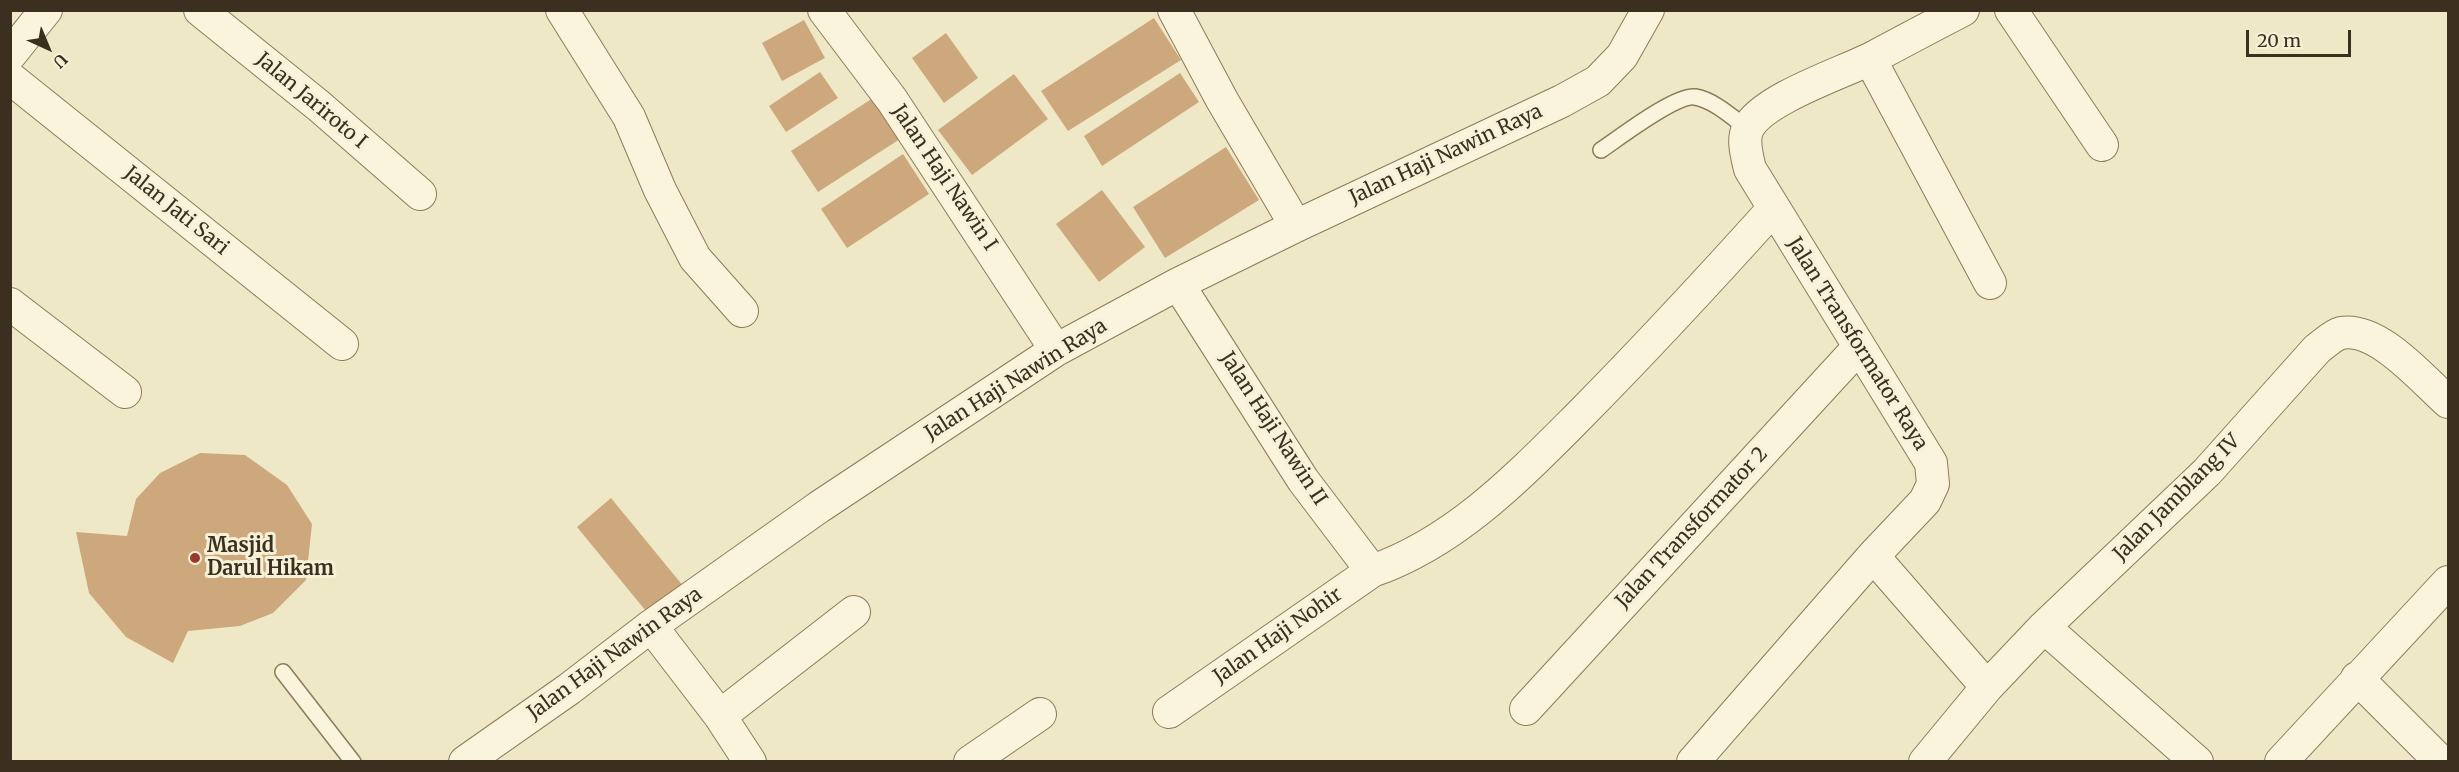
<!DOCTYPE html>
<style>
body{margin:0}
#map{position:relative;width:2459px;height:772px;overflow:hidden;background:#efe8c7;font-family:Merriweather,serif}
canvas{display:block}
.frame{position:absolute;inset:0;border:12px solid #3b3020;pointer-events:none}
.north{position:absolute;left:18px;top:18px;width:60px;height:60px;-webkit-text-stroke:4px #f6f1d7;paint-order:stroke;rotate:136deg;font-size:16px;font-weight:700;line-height:24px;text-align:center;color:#3b3020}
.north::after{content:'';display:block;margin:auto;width:21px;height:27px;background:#3b3020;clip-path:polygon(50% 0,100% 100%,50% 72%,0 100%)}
.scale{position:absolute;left:2246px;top:30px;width:105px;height:27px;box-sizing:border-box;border:3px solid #3b3020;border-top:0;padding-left:8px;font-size:18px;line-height:21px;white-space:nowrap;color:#3b3020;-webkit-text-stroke:4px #f6f1d7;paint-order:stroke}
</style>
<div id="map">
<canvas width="2459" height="772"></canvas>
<div class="frame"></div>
<div class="north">U</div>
<div class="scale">20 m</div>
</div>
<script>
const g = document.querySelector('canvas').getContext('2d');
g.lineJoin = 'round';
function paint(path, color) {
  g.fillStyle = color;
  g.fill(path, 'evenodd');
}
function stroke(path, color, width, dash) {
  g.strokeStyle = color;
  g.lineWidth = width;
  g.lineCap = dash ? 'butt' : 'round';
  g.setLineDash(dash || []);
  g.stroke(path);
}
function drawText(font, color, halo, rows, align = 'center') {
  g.font = font + ' Merriweather,serif';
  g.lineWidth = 6;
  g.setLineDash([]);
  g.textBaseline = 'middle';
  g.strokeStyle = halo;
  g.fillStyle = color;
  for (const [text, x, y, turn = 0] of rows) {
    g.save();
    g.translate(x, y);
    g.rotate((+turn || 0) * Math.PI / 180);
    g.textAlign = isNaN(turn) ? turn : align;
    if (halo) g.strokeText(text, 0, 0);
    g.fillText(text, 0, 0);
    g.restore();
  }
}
paint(new Path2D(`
 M1154,18L1181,60L1068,131L1041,91Z
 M804,20L825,58L782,81L762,43Z
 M946,33L978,78L944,103L912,58Z
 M820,72L838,98L786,132L769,106Z
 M1180,73L1199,102L1102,166L1084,136Z
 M1014,74L1048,119L972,175L938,130Z
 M873,98L900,139L818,192L791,151Z
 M1226,147L1259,200L1165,258L1133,207Z
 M903,154L929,194L847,248L821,209Z
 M1102,190L1145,247L1099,282L1056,224Z
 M200,453L245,455L287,485L312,524L306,580L273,613L240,626L188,631L173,663L126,637L89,593L76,532L127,536L136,499L160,473Z
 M611,498L684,587L650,616L577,527Z`), '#cda87d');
const lane = new Path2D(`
 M1601,150C1619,138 1676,94 1695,97C1714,100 1733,118 1748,129
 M283,672L353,762`);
const street = new Path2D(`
 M200,10L319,106L420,194
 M562,10L629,117L660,190L695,258L742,311
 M824,10L892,100L1056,350
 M1174,10L1222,100L1296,226
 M2011,10L2102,145
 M10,55L46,10
 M1870,59L1990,283
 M10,78L342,344
 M1178,284L1303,480L1372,571
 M10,304L125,392
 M1873,556L1987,687
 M651,626L720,716L750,762
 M2044,627L2197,762
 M2357,678L2441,762
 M1526,709L1859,347
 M1169,712L1372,571C1456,542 1519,476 1581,414C1647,347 1711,278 1774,208
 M720,716L854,612
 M465,762L569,689L651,626L819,507L1056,350L1178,284L1296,226L1562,101L1598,81L1622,56L1648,10
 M970,762L1040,714
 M1693,762L1873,556L1925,501L1933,484L1931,463L1750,169C1747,156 1742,140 1748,128C1763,99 1842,73 1872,58C1902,42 1932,26 1963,10
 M1925,762L1987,687L2044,627L2207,472L2317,349C2324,344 2333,335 2341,333C2378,326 2423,380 2448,402
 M2281,762L2448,582`);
stroke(lane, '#8b7b5c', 18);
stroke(street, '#8b7b5c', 34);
stroke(lane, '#f9f4db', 15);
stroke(street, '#f9f4db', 32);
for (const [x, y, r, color] of [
 [195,558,6,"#9a382c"]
]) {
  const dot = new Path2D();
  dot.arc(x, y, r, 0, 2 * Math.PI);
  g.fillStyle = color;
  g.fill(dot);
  stroke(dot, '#f6f1d7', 2);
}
drawText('20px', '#3b3020', '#f6f1d7', [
 ["Jalan Jariroto I",311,101,40],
 ["Jalan Haji Nawin Raya",1446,155,-25],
 ["Jalan Haji Nawin I",944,178,56],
 ["Jalan Jati Sari",176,211,39],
 ["Jalan Transformator Raya",1857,344,58],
 ["Jalan Haji Nawin Raya",1016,380,-32],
 ["Jalan Haji Nawin II",1273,429,57],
 ["Jalan Jamblang IV",2177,498,-45],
 ["Jalan Transformator 2",1692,528,-47],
 ["Jalan Haji Nohir",1278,636,-35],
 ["Jalan Haji Nawin Raya",615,654,-36]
]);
drawText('bold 20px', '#3b3020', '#f6f1d7', [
 ["Masjid",207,546],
 ["Darul Hikam",207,569]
], 'left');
</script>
